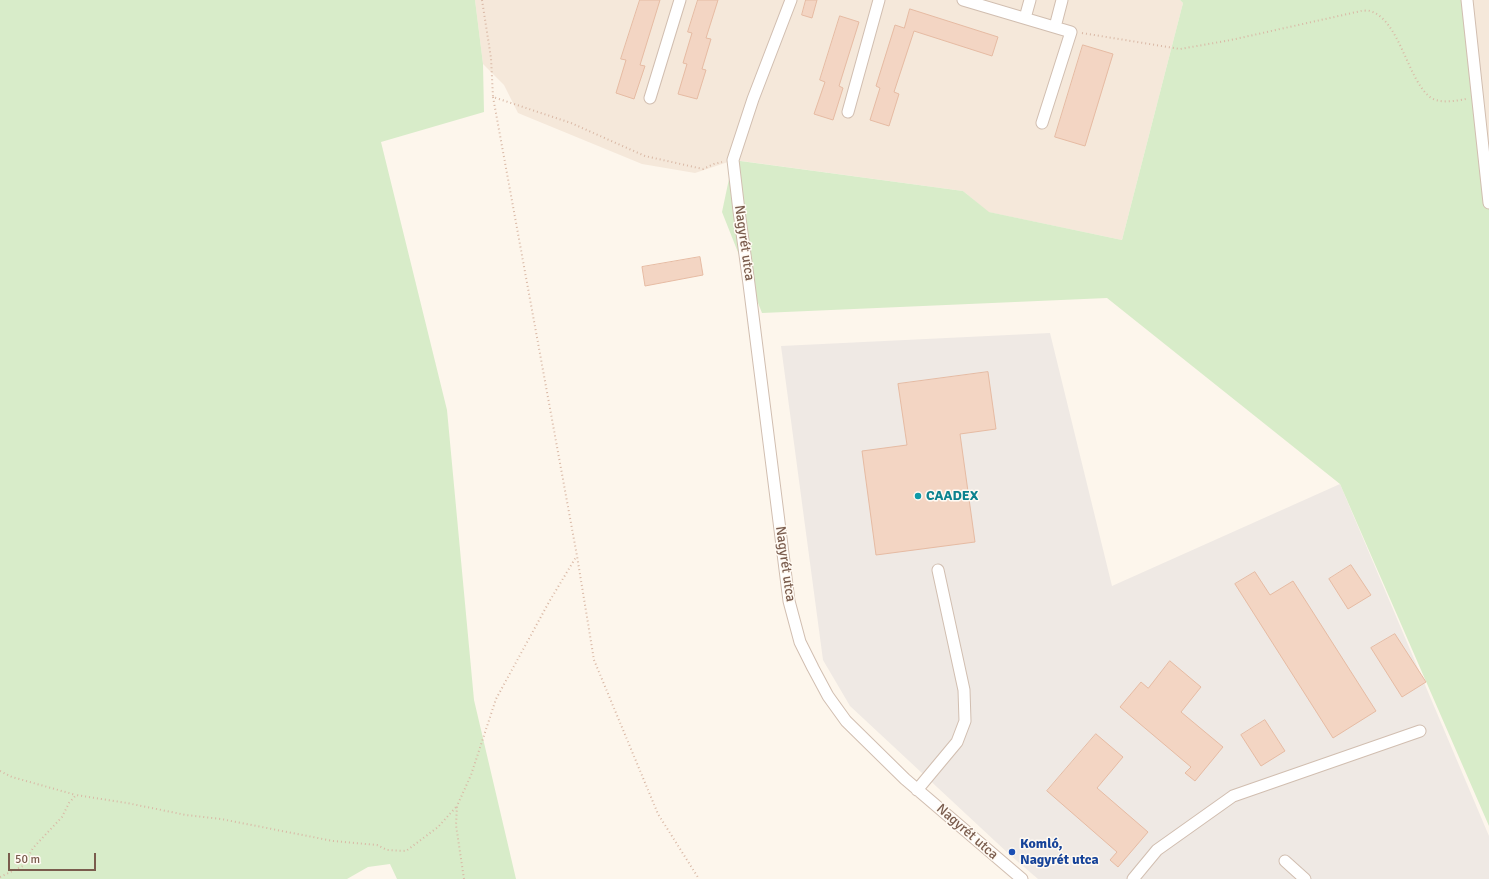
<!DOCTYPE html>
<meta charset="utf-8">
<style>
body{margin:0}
#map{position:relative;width:1489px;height:879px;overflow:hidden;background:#fdf6ec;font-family:Signika,sans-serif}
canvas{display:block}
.scale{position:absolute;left:8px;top:853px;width:88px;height:18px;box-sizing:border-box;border:2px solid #7a5c4d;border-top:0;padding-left:5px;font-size:12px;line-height:14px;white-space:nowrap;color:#7a5c4d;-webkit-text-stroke:3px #fffaf3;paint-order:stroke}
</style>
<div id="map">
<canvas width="1489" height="879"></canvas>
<div class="scale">50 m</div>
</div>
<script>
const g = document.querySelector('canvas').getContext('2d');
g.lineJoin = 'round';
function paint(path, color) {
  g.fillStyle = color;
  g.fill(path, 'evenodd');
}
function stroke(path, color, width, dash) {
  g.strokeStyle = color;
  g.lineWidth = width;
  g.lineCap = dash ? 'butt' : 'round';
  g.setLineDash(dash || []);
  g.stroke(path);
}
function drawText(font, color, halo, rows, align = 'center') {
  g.font = font + ' Signika,sans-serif';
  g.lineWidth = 3;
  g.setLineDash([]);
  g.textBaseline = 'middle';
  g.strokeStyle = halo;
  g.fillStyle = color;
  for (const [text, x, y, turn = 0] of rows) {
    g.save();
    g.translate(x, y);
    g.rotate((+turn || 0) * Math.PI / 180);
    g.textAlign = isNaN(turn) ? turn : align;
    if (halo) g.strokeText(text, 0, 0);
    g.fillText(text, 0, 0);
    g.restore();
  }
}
paint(new Path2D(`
 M475,0H1180L1183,3L1122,240L988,212L963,191L734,160L695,173L642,164L518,113L504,85L483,64Z
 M1467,0H1489V203Z`), '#f5e8da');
paint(new Path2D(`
 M1050,333L1112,586L1340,484L1489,836V879H1038L1010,855L850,706L823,660L781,346Z`), '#efe9e4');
paint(new Path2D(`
 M0,0H475L483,64L484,112L381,142L447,410L474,700L516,879H397L390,864L368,867L347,879H0Z
 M1180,0H1467L1489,203V826L1340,484L1107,298L762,313L722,212L733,160L963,191L989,212L1122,240L1183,3Z`), '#d8ecc9');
const building = new Path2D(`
 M640,0H660L640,65L645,66L634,99L616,93L626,60L621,59Z
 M698,0H718L706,38L711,39L702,69L706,70L697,99L678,94L687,64L683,63L692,33L688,32Z
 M806,0H817L812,18L802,15Z
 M910,9L998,37L992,56L914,31L894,92L899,94L889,126L870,120L880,88L876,86L895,25L904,28Z
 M840,16L859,22L839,86L843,88L833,120L814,114L825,82L820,80Z
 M1083,45L1113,54L1085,146L1055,137Z
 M700,257L703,275L645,286L642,267Z
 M988,372L996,429L960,434L975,542L876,555L862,451L907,445L898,384Z
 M1351,565L1371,595L1348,609L1329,579Z
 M1255,572L1270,595L1293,581L1376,711L1333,738L1235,584Z
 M1395,634L1426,682L1402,697L1371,648Z
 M1170,661L1201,687L1181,712L1223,747L1195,781L1185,773L1191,767L1120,707L1141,682L1148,688Z
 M1265,720L1285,751L1261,766L1241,735Z
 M1096,734L1123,757L1097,788L1148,832L1118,867L1110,860L1117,852L1047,791Z`);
paint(building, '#f3d5c3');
stroke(building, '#e6bba3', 1);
const minor = new Path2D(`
 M791,0L753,99L733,160L739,211L749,284L789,601L800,642L813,668L828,696L846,721L905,779L1022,879
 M963,0L1071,32L1042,123
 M1467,0L1489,203
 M1025,18L1030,0
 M1055,27L1062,0
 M650,98L680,0
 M848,112L879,0
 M917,790L957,742L965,721L964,690L938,570
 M1285,861L1305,879
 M1133,879L1157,850L1233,796L1420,731`);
stroke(minor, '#d1beb0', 13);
stroke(new Path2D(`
 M482,0L491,58L493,97L571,123L645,156L703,169L714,164L722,162
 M1082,33L1180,49L1231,40L1361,11C1363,11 1367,10 1370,11C1400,20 1407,79 1430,97C1439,104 1456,101 1466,99
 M493,97L577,556L594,660L658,814L699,879
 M0,771L12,777L76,795
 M0,877L23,866L33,848L62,817L69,803L76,795L127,803L186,815L221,819L333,841L377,845L387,850L406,851L438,827L457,806
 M464,879L456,825L457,806L471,775L496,699L549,602L576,557`), '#d9b8a5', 2, [1, 3]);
stroke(minor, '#fff', 11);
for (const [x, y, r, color] of [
 [918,496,4,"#0f9aa8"],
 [1012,852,4,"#1a4fb4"]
]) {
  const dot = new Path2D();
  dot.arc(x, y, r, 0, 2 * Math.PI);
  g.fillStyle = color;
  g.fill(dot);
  stroke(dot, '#fffaf3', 1.5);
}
drawText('14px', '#7a5c4d', '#fffaf3', [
 ["Nagyrét utca",744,243,82],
 ["Nagyrét utca",785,564,82],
 ["Nagyrét utca",967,832,41]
]);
drawText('bold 14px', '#0d838f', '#fffaf3', [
 ["CAADEX",926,496]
], 'left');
drawText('bold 14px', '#164399', '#fffaf3', [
 ["Komló,",1020,844],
 ["Nagyrét utca",1020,860]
], 'left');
</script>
